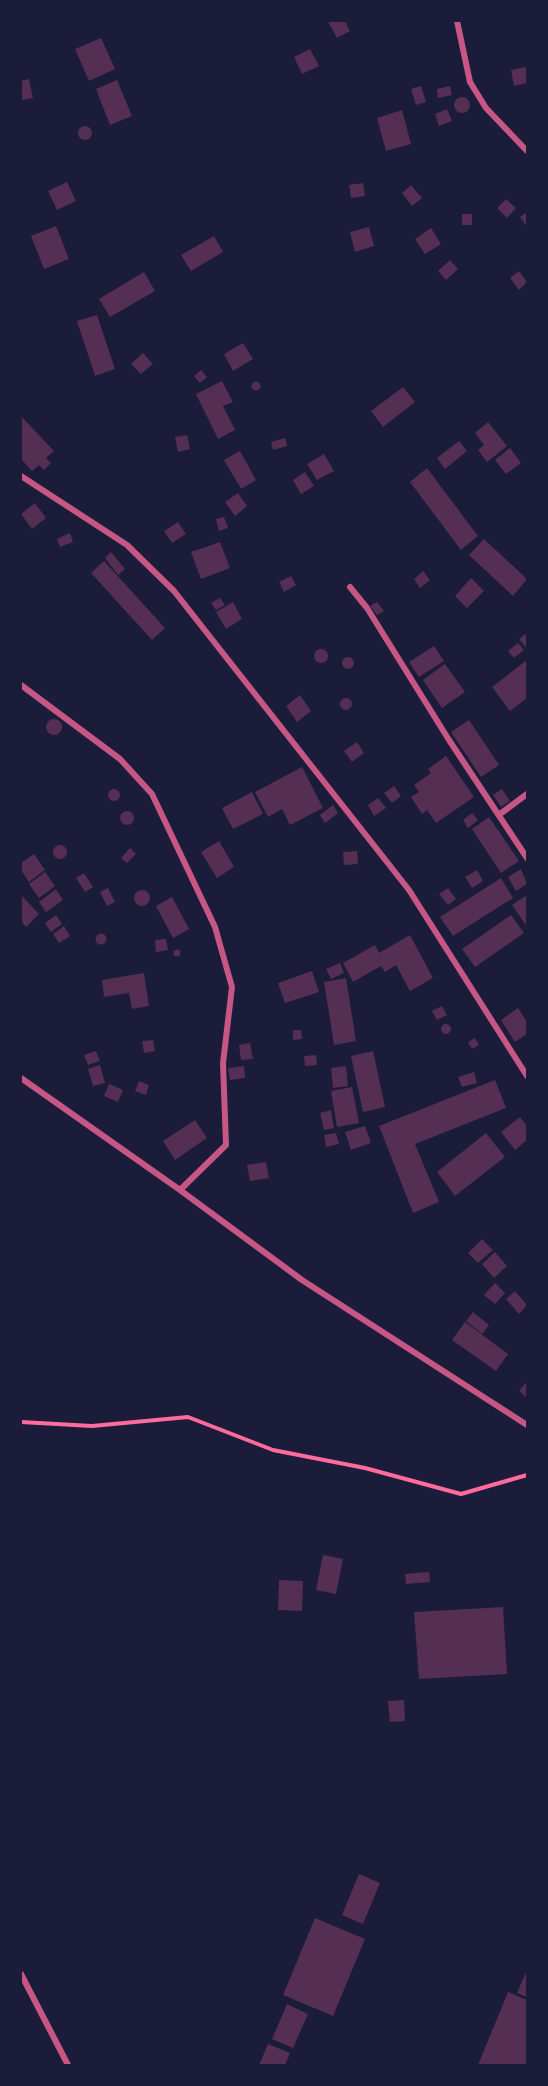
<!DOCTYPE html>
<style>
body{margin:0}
#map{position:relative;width:548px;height:2086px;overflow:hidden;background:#1b1b3a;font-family:"DejaVu Sans",sans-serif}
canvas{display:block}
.frame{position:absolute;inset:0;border:22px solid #1b1b3a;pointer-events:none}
</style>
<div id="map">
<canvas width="548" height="2086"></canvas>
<div class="frame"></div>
</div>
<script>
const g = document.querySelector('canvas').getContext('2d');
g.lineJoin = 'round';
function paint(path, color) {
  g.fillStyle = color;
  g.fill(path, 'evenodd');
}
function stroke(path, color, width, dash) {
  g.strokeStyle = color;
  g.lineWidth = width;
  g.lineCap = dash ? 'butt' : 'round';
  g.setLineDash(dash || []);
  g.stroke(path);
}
paint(new Path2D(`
 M331,21H345L350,31L337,38L328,22Z
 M101,38L115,69L89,81L75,49Z
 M310,49L319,66L302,74L294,57Z
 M526,67L527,83L514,86L511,70Z
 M29,79L33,98L21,100V81Z
 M117,80L132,116L110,125L96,89Z
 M421,86L426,102L416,105L411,89Z
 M450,86L452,95L438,98L437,89Z
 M454 105a8 8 0 1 1 16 0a8 8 0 1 1-16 0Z
 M447,109L452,121L439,126L435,114Z
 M402,110L411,144L386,151L377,118Z
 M78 133a7 7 0 1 1 14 0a7 7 0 1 1-14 0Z
 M67,182L76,201L57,210L48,191Z
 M363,183L365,196L351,198L349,185Z
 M411,185L422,198L412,206L402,193Z
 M506,199L516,208L507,218L497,208Z
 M527,212V227L520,217Z
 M462,214H472V225H462Z
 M56,226L69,259L44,269L31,236Z
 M369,227L374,246L355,252L350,232Z
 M431,228L441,244L425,254L415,239Z
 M214,236L223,252L191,271L181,255Z
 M450,260L458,269L446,280L438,271Z
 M519,271L527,282L519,290L510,278Z
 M144,272L155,291L110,317L99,299Z
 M97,315L115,369L95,376L77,321Z
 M243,343L253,359L233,371L224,354Z
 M143,353L153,364L141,374L131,364Z
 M201,370L207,377L200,383L194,376Z
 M222,381L233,402L223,406L235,430L218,439L196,394Z
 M251.5 386a4.5 4.5 0 1 1 9 0a4.5 4.5 0 1 1-9 0Z
 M403,387L415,402L383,427L371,411Z
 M21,416L54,451L46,458L51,463L44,470L39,465L32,471L21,459Z
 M488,422L507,446L487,462L478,450L484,445L475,433Z
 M187,435L190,449L178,452L175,437Z
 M285,438L287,446L273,450L271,442Z
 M459,441L467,451L445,469L437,458Z
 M510,448L521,463L506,474L495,460Z
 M240,451L256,480L241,489L224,460Z
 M324,454L334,471L317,480L307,464Z
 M427,468L478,536L461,550L410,482Z
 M305,472L314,486L301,494L293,480Z
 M238,493L247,506L235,516L225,502Z
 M35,503L46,518L32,529L21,514Z
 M224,517L228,528L219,531L216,519Z
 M178,522L186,534L172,543L164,531Z
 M70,533L73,542L60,547L57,539Z
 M484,539L527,579L513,596L469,555Z
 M220,542L230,568L201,579L191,552Z
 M111,552L125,569L118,575L105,558Z
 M104,561L165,628L152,640L91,573Z
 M423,571L430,580L420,588L414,579Z
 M291,576L296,585L284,592L279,582Z
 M471,578L484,591L467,608L455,596Z
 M220,598L225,605L216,610L211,603Z
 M233,602L242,619L226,629L216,612Z
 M377,602L384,611L377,615L370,606Z
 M527,633V649L519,639Z
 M518,643L524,650L514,658L508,651Z
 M434,646L444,661L419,677L409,662Z
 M314 656a7 7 0 1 1 14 0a7 7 0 1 1-14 0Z
 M342 663a6 6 0 1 1 12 0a6 6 0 1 1-12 0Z
 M527,660V698L510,711L492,687Z
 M445,664L465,692L442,708L423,680Z
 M300,695L311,711L297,722L286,706Z
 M340 704a6 6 0 1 1 12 0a6 6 0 1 1-12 0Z
 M46 727a8 8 0 1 1 16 0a8 8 0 1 1-16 0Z
 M469,720L499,765L481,777L451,732Z
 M357,742L364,753L352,762L344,751Z
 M446,756L474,797L436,823L427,810L422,814L411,797L419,792L414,785L431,773L428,769Z
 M302,767L323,808L290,825L282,809L268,817L255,792Z
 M394,786L401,796L392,803L384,793Z
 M108 795a6 6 0 1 1 12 0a6 6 0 1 1-12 0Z
 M502,789L510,801L501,807L493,795Z
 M252,792L263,814L233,829L222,808Z
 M378,798L386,808L374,816L368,805Z
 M333,805L338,813L325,823L320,815Z
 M120 818a7 7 0 1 1 14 0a7 7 0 1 1-14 0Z
 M472,813L478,820L468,828L463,820Z
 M489,817L519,861L501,873L472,829Z
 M219,841L234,867L217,878L201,852Z
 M53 852a7 7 0 1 1 14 0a7 7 0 1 1-14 0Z
 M130,848L136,854L127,863L121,858Z
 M357,851L358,864L344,865L343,852Z
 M34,854L45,870L29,882L21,870V863Z
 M521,869L527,884L516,891L508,877Z
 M477,870L483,881L472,888L465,877Z
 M45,872L55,886L39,898L29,884Z
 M84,873L93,887L85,892L76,878Z
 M501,878L513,898L453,936L440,917Z
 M108,888L115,902L107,906L100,892Z
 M448,888L456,899L448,905L439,894Z
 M56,889L63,900L46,912L39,902Z
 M134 898a8 8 0 1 1 16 0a8 8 0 1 1-16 0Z
 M21,895L39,914L26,927L21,921Z
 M527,895V927L512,905Z
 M172,897L189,929L173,938L156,906Z
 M56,915L62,924L51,932L45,923Z
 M511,915L524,933L475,967L462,949Z
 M64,926L70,936L59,943L53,934Z
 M95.5 939a5.5 5.5 0 1 1 11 0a5.5 5.5 0 1 1-11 0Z
 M410,935L433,978L410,991L396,965L385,972L381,966L353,982L343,963L375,945L379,953Z
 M166,939L168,950L156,952L155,940Z
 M173.5 953a3.5 3.5 0 1 1 7 0a3.5 3.5 0 1 1-7 0Z
 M340,963L344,973L331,979L326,969Z
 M312,971L319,992L285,1003L278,983Z
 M144,973L149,1006L132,1009L129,993L104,997L102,980Z
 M346,978L356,1041L334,1045L324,982Z
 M442,1006L447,1015L437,1020L432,1011Z
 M518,1008L527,1022V1034L515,1042L501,1020Z
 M441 1029a5 5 0 1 1 10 0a5 5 0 1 1-10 0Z
 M293,1030H301L302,1039L293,1040Z
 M475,1038L479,1045L472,1049L468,1042Z
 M153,1040L155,1051L144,1053L142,1041Z
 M250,1043L253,1059L241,1060L239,1045Z
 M96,1051L100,1061L88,1065L84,1055Z
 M373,1051L385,1107L363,1112L351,1056Z
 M316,1055L317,1065L305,1066L304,1056Z
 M100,1065L105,1083L93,1086L88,1069Z
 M244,1066L245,1078L230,1080L228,1068Z
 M346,1066L348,1086L333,1088L331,1068Z
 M474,1072L477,1083L462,1087L458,1077Z
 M495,1080L506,1108L415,1144L439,1202L413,1213L379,1126Z
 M139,1081L149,1085L146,1095L135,1091Z
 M109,1084L123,1090L118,1102L104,1096Z
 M352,1087L359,1123L337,1127L331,1091Z
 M331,1110L334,1128L324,1130L320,1113Z
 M520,1117L527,1126V1140L515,1150L501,1132Z
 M195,1120L207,1138L175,1160L163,1141Z
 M365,1126L371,1143L351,1150L345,1132Z
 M336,1133L339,1144L326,1147L324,1135Z
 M486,1133L505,1157L455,1196L437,1172Z
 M266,1162L269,1178L250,1181L247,1165Z
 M482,1239L493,1250L478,1263L468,1253Z
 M495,1252L507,1266L494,1278L482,1264Z
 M495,1283L505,1293L495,1304L484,1295Z
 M515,1291L527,1305L519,1314L506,1299Z
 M473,1312L489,1325L482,1334L466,1321Z
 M465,1322L508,1354L496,1371L452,1340Z
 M527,1381V1398L519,1391Z
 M323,1555L343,1559L336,1594L316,1590Z
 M429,1572L430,1582L406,1584L405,1574Z
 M279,1580L303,1581L302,1611L278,1610Z
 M503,1607L507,1674L419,1679L414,1612Z
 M404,1700L405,1721L390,1722L388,1701Z
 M359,1874L380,1883L363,1924L342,1915Z
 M315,1918L365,1939L333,2016L283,1995Z
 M527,1970V1997L517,1993Z
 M508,1992L527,2000L526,2065H478Z
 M287,2004L308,2014L293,2048L272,2039Z
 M268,2044L290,2053L285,2065H259Z`), '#542f53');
stroke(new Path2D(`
 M21,1422L92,1426L188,1417L273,1450L365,1468L461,1494L527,1475`), '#ff6b9d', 4);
stroke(new Path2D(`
 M457,21L470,82L486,108L527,151
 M21,476L127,545L174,591L409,890L527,1076
 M350,587L367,608L449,740L527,858
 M21,685L120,759L152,794L215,927L232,987L223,1063L226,1145L180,1190
 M500,814L527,794
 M21,1078L180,1190L302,1280L527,1425
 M21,1974L68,2065`), '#c65784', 6);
</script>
